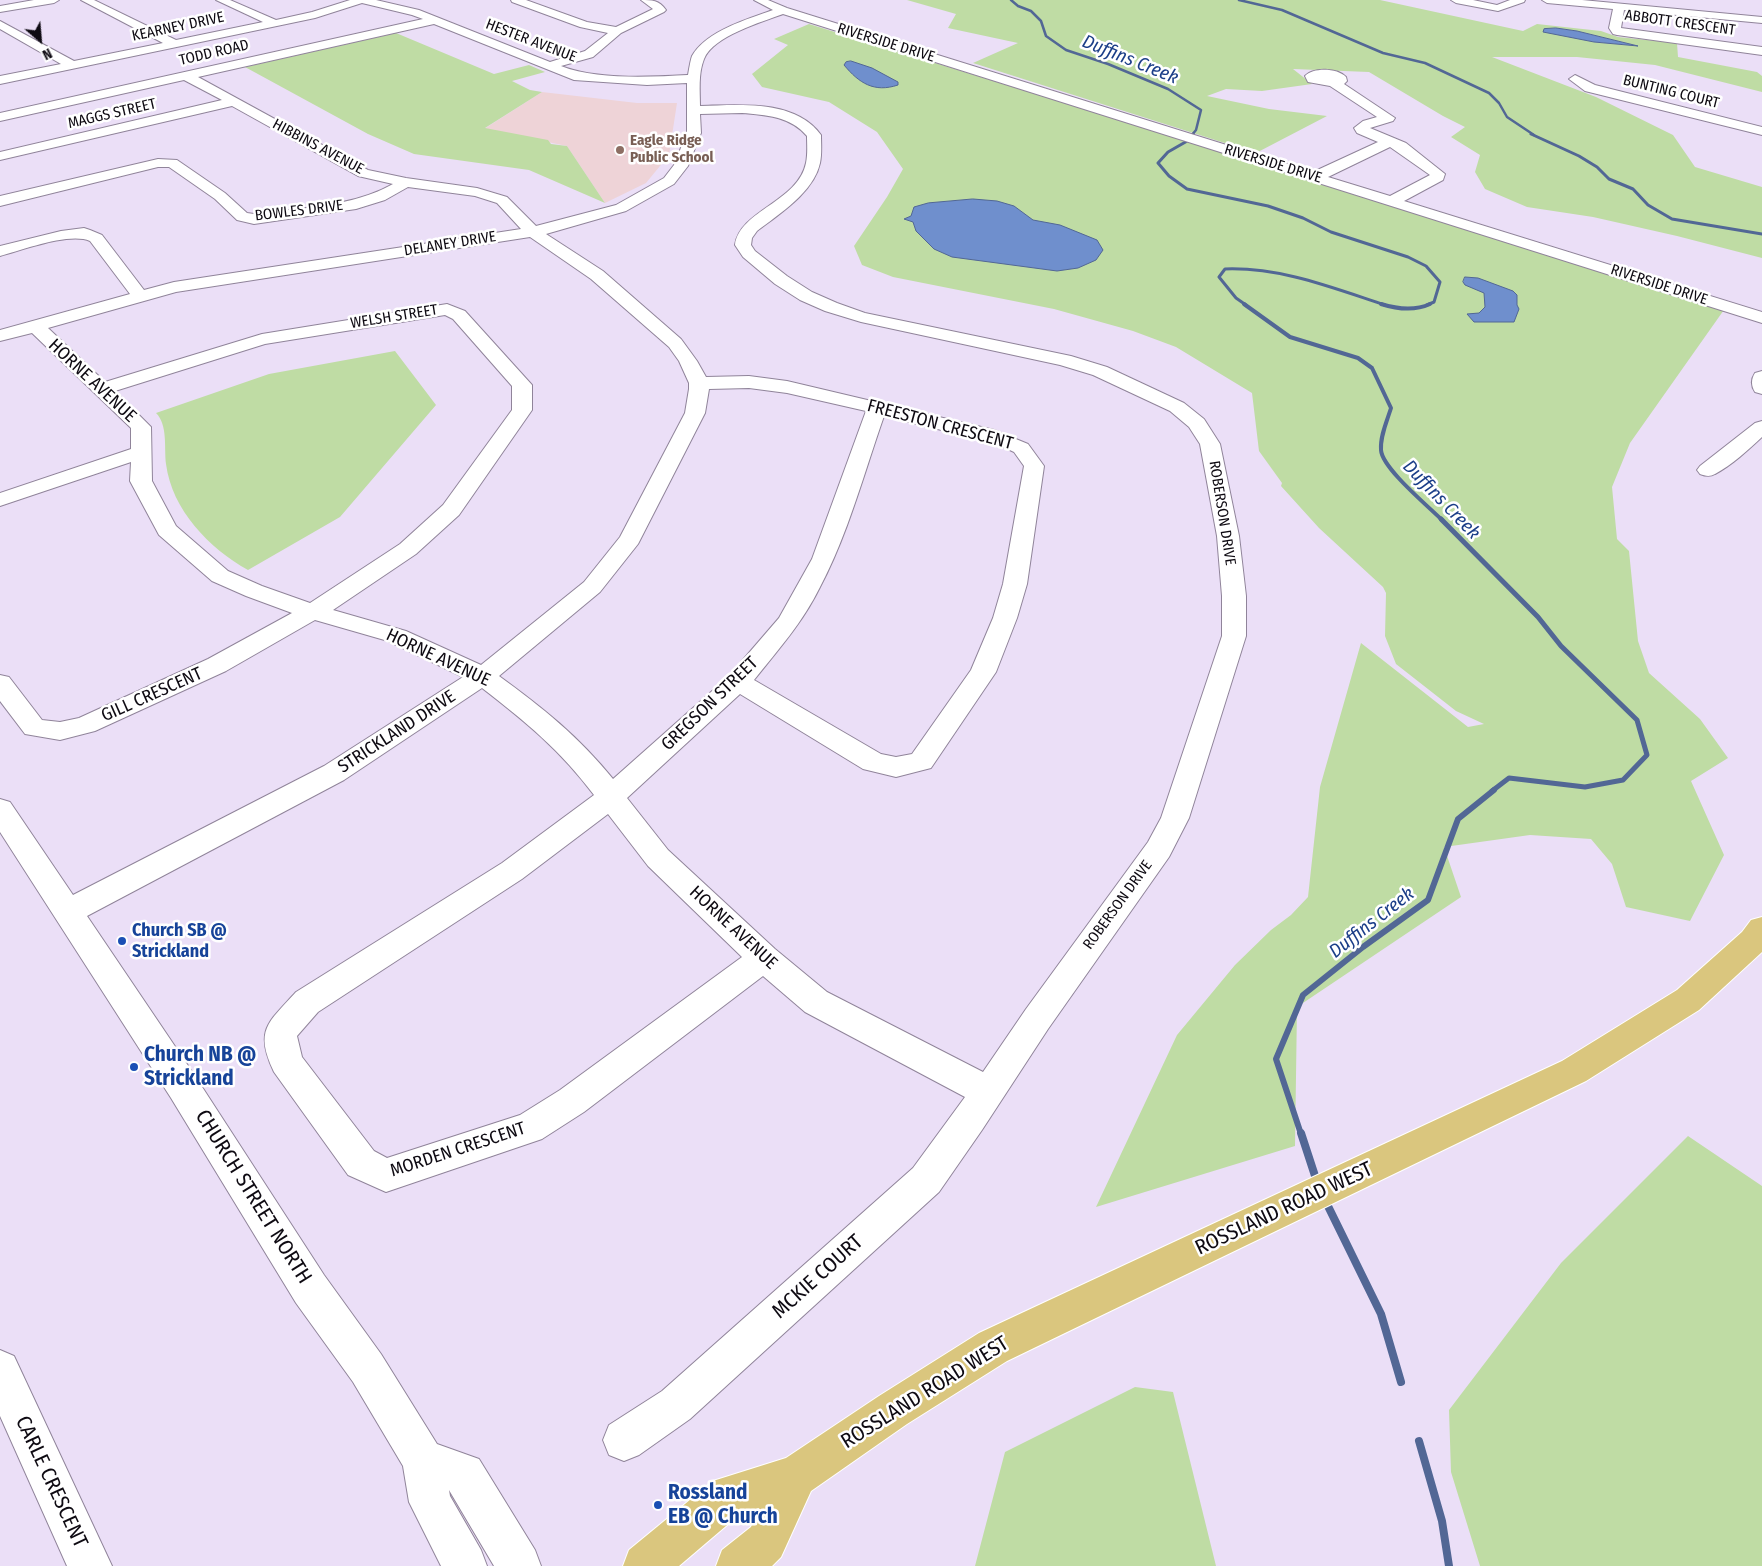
<!DOCTYPE html>
<style>
body{margin:0}
#map{position:relative;width:1762px;height:1566px;overflow:hidden;background:#ebdff7;font-family:"Fira Sans Condensed",sans-serif}
canvas{display:block}
.north{position:absolute;left:15px;top:15px;width:50px;height:50px;-webkit-text-stroke:4px #fff;paint-order:stroke;rotate:153deg;font-size:14px;font-weight:700;line-height:20px;text-align:center;color:#0e0a12}
.north::after{content:'';display:block;margin:auto;width:18px;height:22px;background:#0e0a12;clip-path:polygon(50% 0,100% 100%,50% 72%,0 100%)}
</style>
<div id="map">
<canvas width="1762" height="1566"></canvas>
<div class="north">N</div>
</div>
<script>
const g = document.querySelector('canvas').getContext('2d');
g.lineJoin = 'round';
function paint(path, color) {
  g.fillStyle = color;
  g.fill(path, 'evenodd');
}
function stroke(path, color, width, dash) {
  g.strokeStyle = color;
  g.lineWidth = width;
  g.lineCap = dash ? 'butt' : 'round';
  g.setLineDash(dash || []);
  g.stroke(path);
}
function drawText(font, color, halo, rows, align = 'center') {
  g.font = font + ' "Fira Sans Condensed",sans-serif';
  g.lineWidth = 5;
  g.setLineDash([]);
  g.textBaseline = 'middle';
  g.strokeStyle = halo;
  g.fillStyle = color;
  for (const [text, x, y, turn = 0] of rows) {
    g.save();
    g.translate(x, y);
    g.rotate((+turn || 0) * Math.PI / 180);
    g.textAlign = isNaN(turn) ? turn : align;
    if (halo) g.strokeText(text, 0, 0);
    g.fillText(text, 0, 0);
    g.restore();
  }
}
paint(new Path2D(`
 M542,92L637,103H677L669,155L646,183L605,203L567,146L484,129Z`), '#eed3d7');
paint(new Path2D(`
 M907,0H1380L1523,31L1537,24L1601,31L1618,37L1677,43L1678,57L1757,72L1762,76V92L1655,65L1577,57H1492L1596,97L1673,135L1695,167L1762,187V258L1677,236L1593,217L1527,207L1485,189L1475,172L1480,155L1451,137L1465,127L1443,116L1369,72L1293,69L1312,84L1262,91L1226,89L1207,96L1269,109L1327,116L1256,153L973,63L1018,43L948,28L956,14ZM1556,28L1577,31L1638,46L1594,42L1544,31Z
 M809,24L1726,307L1630,443L1612,487L1617,539L1629,551L1638,641L1649,673L1700,719L1728,758L1691,781L1724,855L1690,921L1626,907L1612,864L1591,839L1530,835L1444,847L1461,897L1297,1007L1295,1146L1096,1207L1177,1035L1235,965L1271,930L1291,915L1308,897L1320,787L1361,643L1468,727L1484,724L1456,711L1396,664L1385,636L1386,593L1383,587L1319,528L1281,486L1282,483L1259,451L1252,393L1176,347L1133,331L1054,309L893,277L862,265L854,246L887,197L903,169L877,132L829,102L762,87L752,74L788,45L774,39Z
 M396,33L494,74L529,65L545,72L512,81L530,90L542,92L485,128L548,140L551,144L567,146L605,203L529,170L414,154L368,134L245,67Z
 M395,351L436,405L340,517L248,570C209,548 172,510 166,464C164,447 168,425 156,413L269,374Z
 M1688,1136L1762,1186V1566H1480L1451,1472L1449,1410L1561,1263Z
 M1135,1387L1173,1392L1216,1566H975L1005,1452Z`), '#bfdca4');
const water = new Path2D(`
 M1556,28L1577,31L1638,46L1594,42L1543,32L1544,29Z
 M851,61L872,68L898,82V85C874,93 859,83 844,65L846,62Z
 M973,199L997,201L1014,206L1033,220L1060,225L1097,240L1103,250L1096,260L1078,268L1057,271L952,257L934,249L916,231L913,222L904,219L911,216L914,207L928,203Z
 M1465,277L1478,278L1513,291L1517,295V305L1519,309L1514,322H1474L1467,314L1479,313L1485,307L1484,293L1465,285L1463,282Z`);
paint(water, '#6f8fcd');
stroke(water, '#526795', 1);
stroke(new Path2D(`
 M1011,0L1018,6L1031,11L1041,21L1046,36L1066,50L1108,64L1168,89L1201,110L1196,130L1192,135
 M1239,0L1282,10L1383,53L1425,63L1489,93L1499,103L1507,117L1534,135`), '#526795', 2.5);
stroke(new Path2D(`
 M1193,134L1189,140L1168,152L1158,163L1169,176L1187,189L1268,206L1303,218L1331,232L1408,257L1426,266L1440,282L1434,302L1427,305
 M1531,134L1579,156L1597,167L1609,179L1633,189L1648,205L1672,219L1762,234
 M1246,305L1236,298L1219,277L1225,269C1281,267 1333,288 1385,305`), '#526795', 3);
stroke(new Path2D(`
 M1244,304L1290,337L1358,358L1372,368L1391,408C1387,421 1380,436 1381,450C1382,468 1428,506 1442,520
 M1381,304C1397,309 1415,311 1430,304`), '#526795', 4);
stroke(new Path2D(`
 M1441,519L1538,617L1561,646L1637,720L1647,755L1623,780L1585,787L1509,778L1492,791`), '#526795', 5);
stroke(new Path2D(`
 M1301,1134L1276,1059L1303,995L1363,947L1428,900L1458,819L1494,790`), '#526795', 6);
stroke(new Path2D(`
 M1301,1133L1317,1182
 M1325,1200L1381,1314L1401,1382
 M1419,1441L1442,1521L1449,1566`), '#526795', 8);
const minor = new Path2D(`
 M34,0H59L54,3L0,12V6Z
 M81,0H94L176,40L263,22L216,0H230L276,20L312,12L350,0H376L419,10L550,62L585,51L608,33L580,27L512,2L511,0H526L587,22L616,27L653,9L641,0C652,0 659,0 666,10L664,12L621,33L593,57L561,66C596,80 650,77 688,75C689,70 690,62 692,56C706,31 748,19 773,10L754,0H768L787,8L1313,172L1378,142L1357,133L1354,128L1363,121L1377,117L1330,86L1308,82L1305,76C1313,67 1338,68 1346,77L1347,81L1344,84L1395,118L1393,121L1370,128L1406,143L1445,174L1443,180L1404,201L1762,312V323L783,14C762,22 713,36 704,59C698,74 700,91 700,106C739,105 795,99 821,135C821,144 822,154 820,163C814,192 779,214 757,231L752,238L751,245L755,251L787,276L812,292L837,303L865,313L1071,356L1107,367L1184,403L1204,419L1220,444L1239,536L1246,596V636L1189,818L1169,857L1048,1029L982,1130L939,1192L690,1419L639,1455L624,1461L609,1455L603,1440L609,1425L662,1391L913,1168L965,1097L805,1012L763,976L584,1112L542,1139L386,1192L348,1175L274,1072C254,1030 268,1023 296,992L502,863L594,795C560,750 526,722 482,688L344,780L87,916L195,1076L324,1275L381,1354L437,1444L479,1459L535,1550L541,1566H494L449,1490L450,1496L481,1550L487,1566H441L409,1502L403,1466L353,1382L296,1303L171,1098L0,832V799L10,802L73,895L324,766L463,677L388,641L315,620L226,671L95,731L60,740L25,734L0,701V675L9,677L42,720L60,722L79,718L208,659L292,613L246,596L212,581L159,535L130,481L131,462L0,506V493L131,449V428L32,333L0,341V330L130,294L90,241C69,232 23,250 0,256V246L61,231L84,228L90,230L102,235L144,290L174,282L521,229L497,203L475,196L408,187L385,200L356,209L254,224L237,220L215,199L169,167H158L0,206V196L158,159L177,160L225,193L247,213L254,214C300,208 352,207 393,184L358,176L232,106L0,160V152L222,100L184,80L0,121V113L423,19L412,15L362,3L315,18L0,84V76L61,64L0,29V21L74,61L163,43ZM434,24L574,80L647,85L687,83V133L674,165L664,178L616,205L536,226L507,197L477,188L406,178L368,170L198,77ZM742,113C766,115 790,116 807,136C807,144 808,154 806,163C798,202 740,210 735,245L743,257L775,284L800,300L825,311L861,322L1060,365L1093,375L1170,411L1189,427L1200,444L1217,536L1222,596V636L1161,818L1148,842L1026,1009L983,1072L827,992L775,949L668,850L627,798L740,694L863,769L896,777L931,768L996,672L1017,618L1027,584L1044,466L1028,444L994,430L787,381L749,376L706,377L697,361L681,339L603,271L546,234L626,211L674,184L688,166L701,133L700,114ZM1390,147L1430,175L1390,196L1328,177ZM530,237L591,279L669,347L679,361L689,383V389L685,413L620,537L584,582L481,665L406,631L333,610L416,554L459,515L532,410V385L465,311L447,304L262,334L105,382L48,328L176,292ZM445,315L453,319L512,386V410L443,505L400,544L310,603L262,586L228,571L176,526L152,481L151,427L115,391L265,344ZM749,388L787,393L866,411L812,559L779,618L729,676L613,779C578,736 543,708 499,676L600,592L638,544L705,413L709,389ZM884,416L995,443L1014,452L1024,466L1003,584L993,618L971,670L912,754L896,757L881,754L754,680C778,650 803,622 820,587C848,534 864,473 884,416ZM608,814L648,866L742,957L560,1090L520,1115L387,1158L374,1151L302,1057L297,1036L318,1012L522,879Z
 M1451,0H1473L1497,5L1510,0H1525L1524,2L1498,11L1456,3Z
 M1542,0H1582L1762,17V23L1624,10L1621,28L1762,47V55L1617,35L1613,34L1609,28L1613,9L1547,3Z
 M1575,75L1595,85L1762,127V135L1585,91L1569,79Z
 M1762,371V394L1755,392C1751,386 1751,379 1755,373Z
 M1762,421V437C1748,450 1732,465 1715,474C1710,477 1705,476 1700,474L1697,470L1700,466L1755,423Z
 M0,1350L14,1356L112,1566H67L0,1416Z`);
const major = new Path2D(`
 M1762,917V952L1699,1010L1586,1081L1007,1361L907,1424L811,1491L781,1557L772,1566H716L722,1550L751,1527L759,1508L740,1514L679,1566H623L629,1550L713,1481L786,1458L879,1396L979,1333L1562,1061L1677,990L1742,932L1751,920Z`);
stroke(minor, '#90849a', 2);
stroke(major, '#fff', 2);
paint(minor, '#fff');
paint(major, '#dac67e');
for (const [x, y, r, color] of [
 [620,150,5,"#8d6e63"],
 [122,941,5,"#1a4fb4"],
 [134,1067,5,"#1a4fb4"],
 [658,1505,5,"#1a4fb4"]
]) {
  const dot = new Path2D();
  dot.arc(x, y, r, 0, 2 * Math.PI);
  g.fillStyle = color;
  g.fill(dot);
  stroke(dot, '#fff', 2);
}
drawText('15px', '#0e0a12', '#fff', [
 ["ABBOTT CRESCENT",1680,23,8],
 ["KEARNEY DRIVE",178,27,-12],
 ["HESTER AVENUE",531,41,21],
 ["RIVERSIDE DRIVE",886,43,17],
 ["TODD ROAD",214,53,-13],
 ["BUNTING COURT",1671,92,14],
 ["MAGGS STREET",112,114,-13],
 ["HIBBINS AVENUE",318,147,28],
 ["RIVERSIDE DRIVE",1273,164,17],
 ["BOWLES DRIVE",299,211,-7],
 ["DELANEY DRIVE",450,244,-9],
 ["RIVERSIDE DRIVE",1659,285,18],
 ["WELSH STREET",394,317,-9],
 ["ROBERSON DRIVE",1222,513,81],
 ["ROBERSON DRIVE",1118,905,-54]
]);
drawText('bold 15px', '#785e54', '#fff', [
 ["Eagle Ridge",630,141],
 ["Public School",630,158]
], 'left');
drawText('18px', '#0e0a12', '#fff', [
 ["HORNE AVENUE",92,381,43],
 ["FREESTON CRESCENT",940,425,15],
 ["HORNE AVENUE",438,658,25],
 ["GILL CRESCENT",152,695,-24],
 ["GREGSON STREET",710,704,-44],
 ["STRICKLAND DRIVE",397,732,-33],
 ["HORNE AVENUE",733,928,43],
 ["MORDEN CRESCENT",458,1150,-18]
]);
drawText('bold 18px', '#164399', '#fff', [
 ["Church SB @",132,931],
 ["Strickland",132,952]
], 'left');
drawText('italic 19px', '#1b3e88', '#fff', [
 ["Duffins Creek",1130,60,22],
 ["Duffins Creek",1441,500,46],
 ["Duffins Creek",1372,923,-38]
]);
drawText('bold 21px', '#164399', '#fff', [
 ["Church NB @",144,1055],
 ["Strickland",144,1079],
 ["Rossland",668,1493],
 ["EB @ Church",668,1517]
], 'left');
drawText('21px', '#0e0a12', '#fff', [
 ["CHURCH STREET NORTH",253,1197,58],
 ["ROSSLAND ROAD WEST",1284,1209,-25],
 ["MCKIE COURT",818,1277,-42],
 ["ROSSLAND ROAD WEST",925,1393,-32],
 ["CARLE CRESCENT",51,1482,65]
]);
</script>
